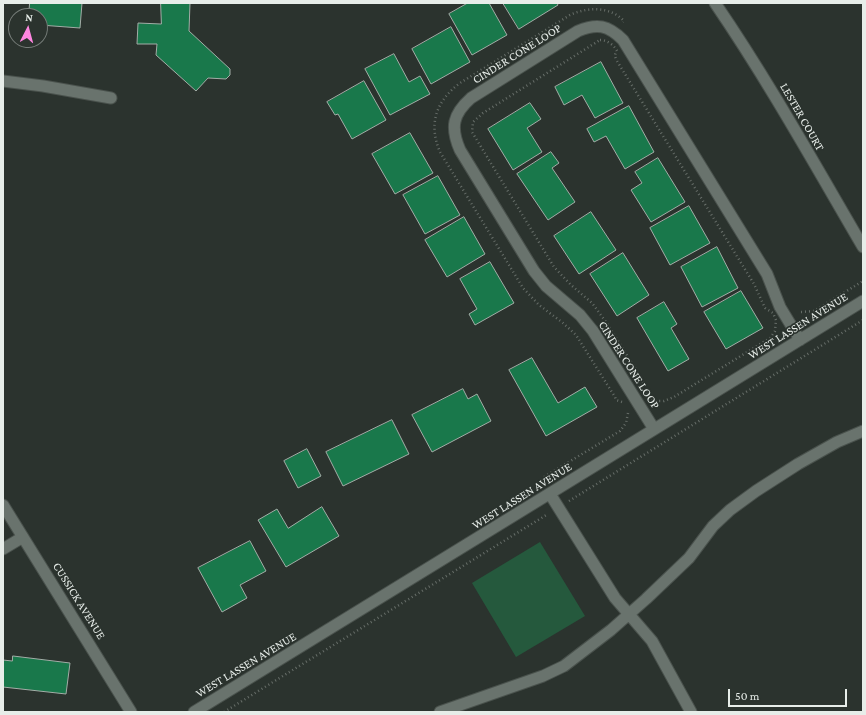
<!DOCTYPE html>
<style>
body{margin:0}
#map{position:relative;width:866px;height:715px;overflow:hidden;background:#2b332e;font-family:"Crimson Pro",serif}
canvas{display:block}
.frame{position:absolute;inset:0;border:4px solid #e7ede9;pointer-events:none}
.north{position:absolute;left:8px;top:8px;width:40px;height:40px;box-sizing:border-box;background:#2b332e;border:1px solid #767d79;border-radius:50%;rotate:6deg;font-size:11px;font-weight:700;line-height:16px;text-align:center;color:#e7ede9}
.north::after{content:'';display:block;margin:auto;width:14px;height:18px;background:#fe86e0;clip-path:polygon(50% 0,100% 100%,50% 72%,0 100%)}
.scale{position:absolute;left:728px;top:689px;width:119px;height:18px;box-sizing:border-box;border:2px solid #e7ede9;border-top:0;padding-left:5px;font-size:12px;line-height:14px;white-space:nowrap;color:#e7ede9;-webkit-text-stroke:3px #2b332e;paint-order:stroke}
</style>
<div id="map">
<canvas width="866" height="715"></canvas>
<div class="frame"></div>
<div class="north">N</div>
<div class="scale">50 m</div>
</div>
<script>
const g = document.querySelector('canvas').getContext('2d');
g.lineJoin = 'round';
function paint(path, color) {
  g.fillStyle = color;
  g.fill(path, 'evenodd');
}
function stroke(path, color, width, dash) {
  g.strokeStyle = color;
  g.lineWidth = width;
  g.lineCap = dash ? 'butt' : 'round';
  g.setLineDash(dash || []);
  g.stroke(path);
}
function drawText(font, color, halo, rows, align = 'center') {
  g.font = font + ' "Crimson Pro",serif';
  g.lineWidth = 3.5;
  g.setLineDash([]);
  g.textBaseline = 'middle';
  g.strokeStyle = halo;
  g.fillStyle = color;
  for (const [text, x, y, turn = 0] of rows) {
    g.save();
    g.translate(x, y);
    g.rotate((+turn || 0) * Math.PI / 180);
    g.textAlign = isNaN(turn) ? turn : align;
    if (halo) g.strokeText(text, 0, 0);
    g.fillText(text, 0, 0);
    g.restore();
  }
}
paint(new Path2D(`
 M540,542L585,616L516,657L472,583Z`), '#25593d');
const building = new Path2D(`
 M30,3H82L80,28L40,25V16H29Z
 M161,3H190L189,31L230,69V75L226,79L208,78L196,91L156,55L157,44H137L138,23L161,24Z
 M468,3H489L507,35L472,55L449,14Z
 M503,3H557L558,5L519,29Z
 M451,27L470,62L431,84L412,49Z
 M394,54L409,82L420,76L430,94L390,115L365,69Z
 M601,62L623,103L595,118L582,95L564,105L555,87Z
 M364,81L386,120L352,139L338,114L335,115L327,102Z
 M530,103L541,119L527,128L542,152L513,170L488,129Z
 M629,106L654,152L625,169L606,136L594,142L587,129Z
 M410,133L433,173L395,194L372,154Z
 M551,152L559,163L552,168L575,202L548,220L517,174Z
 M658,158L685,202L651,222L631,190L642,183L635,172Z
 M438,176L460,215L425,234L403,195Z
 M689,206L710,243L670,265L650,228Z
 M591,212L616,250L579,274L554,236Z
 M464,217L485,254L447,277L425,240Z
 M717,247L738,288L702,307L681,267Z
 M623,253L649,295L617,316L590,274Z
 M490,262L514,303L475,325L469,314L477,309L460,279Z
 M741,291L763,328L726,349L704,312Z
 M664,302L677,324L671,328L689,359L668,371L637,318Z
 M532,358L558,403L585,387L597,407L546,436L509,370Z
 M463,389L468,399L477,394L491,421L432,452L412,415Z
 M392,420L409,454L343,486L326,452Z
 M307,449L321,476L298,488L284,461Z
 M322,507L339,536L286,567L258,520L277,509L288,528Z
 M250,541L266,571L240,585L247,598L222,612L198,568Z
 M13,656L70,663L66,694L3,687V660L12,661Z`);
paint(building, '#19784b');
stroke(building, '#a3ada7', 1);
const minor = new Path2D(`
 M715,3C769,82 815,165 863,247
 M3,81L43,86L111,98
 M654,429L593,331L580,315L546,286L534,271L460,150C450,127 453,114 471,98L578,31C597,23 608,25 623,40L767,274L780,307L800,340
 M550,494L615,598L652,641L691,712
 M3,505L131,712
 M3,549L23,537
 M194,712L863,301
 M440,712L543,676L564,666L611,630L646,599L689,558L713,526L730,510L756,491L798,464L837,442L863,431`);
stroke(minor, '#4a524d', 13);
stroke(new Path2D(`
 M600,40C607,40 614,45 617,51C614,55 615,57 617,61L754,284L765,308L773,313L776,320L775,331L770,338L674,397L664,401H656L653,400L647,395L642,379L606,322L592,303L571,285L554,267L472,132L473,122L483,113Z
 M801,312L814,311L863,281
 M622,402L616,400L615,397L576,335L563,323L539,305L523,288L440,152C428,124 436,101 460,83L570,15C587,7 610,6 624,21L623,22
 M544,477L620,431L626,423L628,413
 M569,501L863,320
 M224,712L548,514`), '#676e69', 2.5, [1, 3]);
stroke(minor, '#69736d', 11);
drawText('12px', '#e7ede9', '#2b332e', [
 ["CINDER CONE LOOP",517,54,-32],
 ["LESTER COURT",802,117,60],
 ["WEST LASSEN AVENUE",798,326,-32],
 ["CINDER CONE LOOP",629,365,57],
 ["WEST LASSEN AVENUE",522,496,-32],
 ["CUSSICK AVENUE",79,601,58],
 ["WEST LASSEN AVENUE",246,665,-31]
]);
</script>
